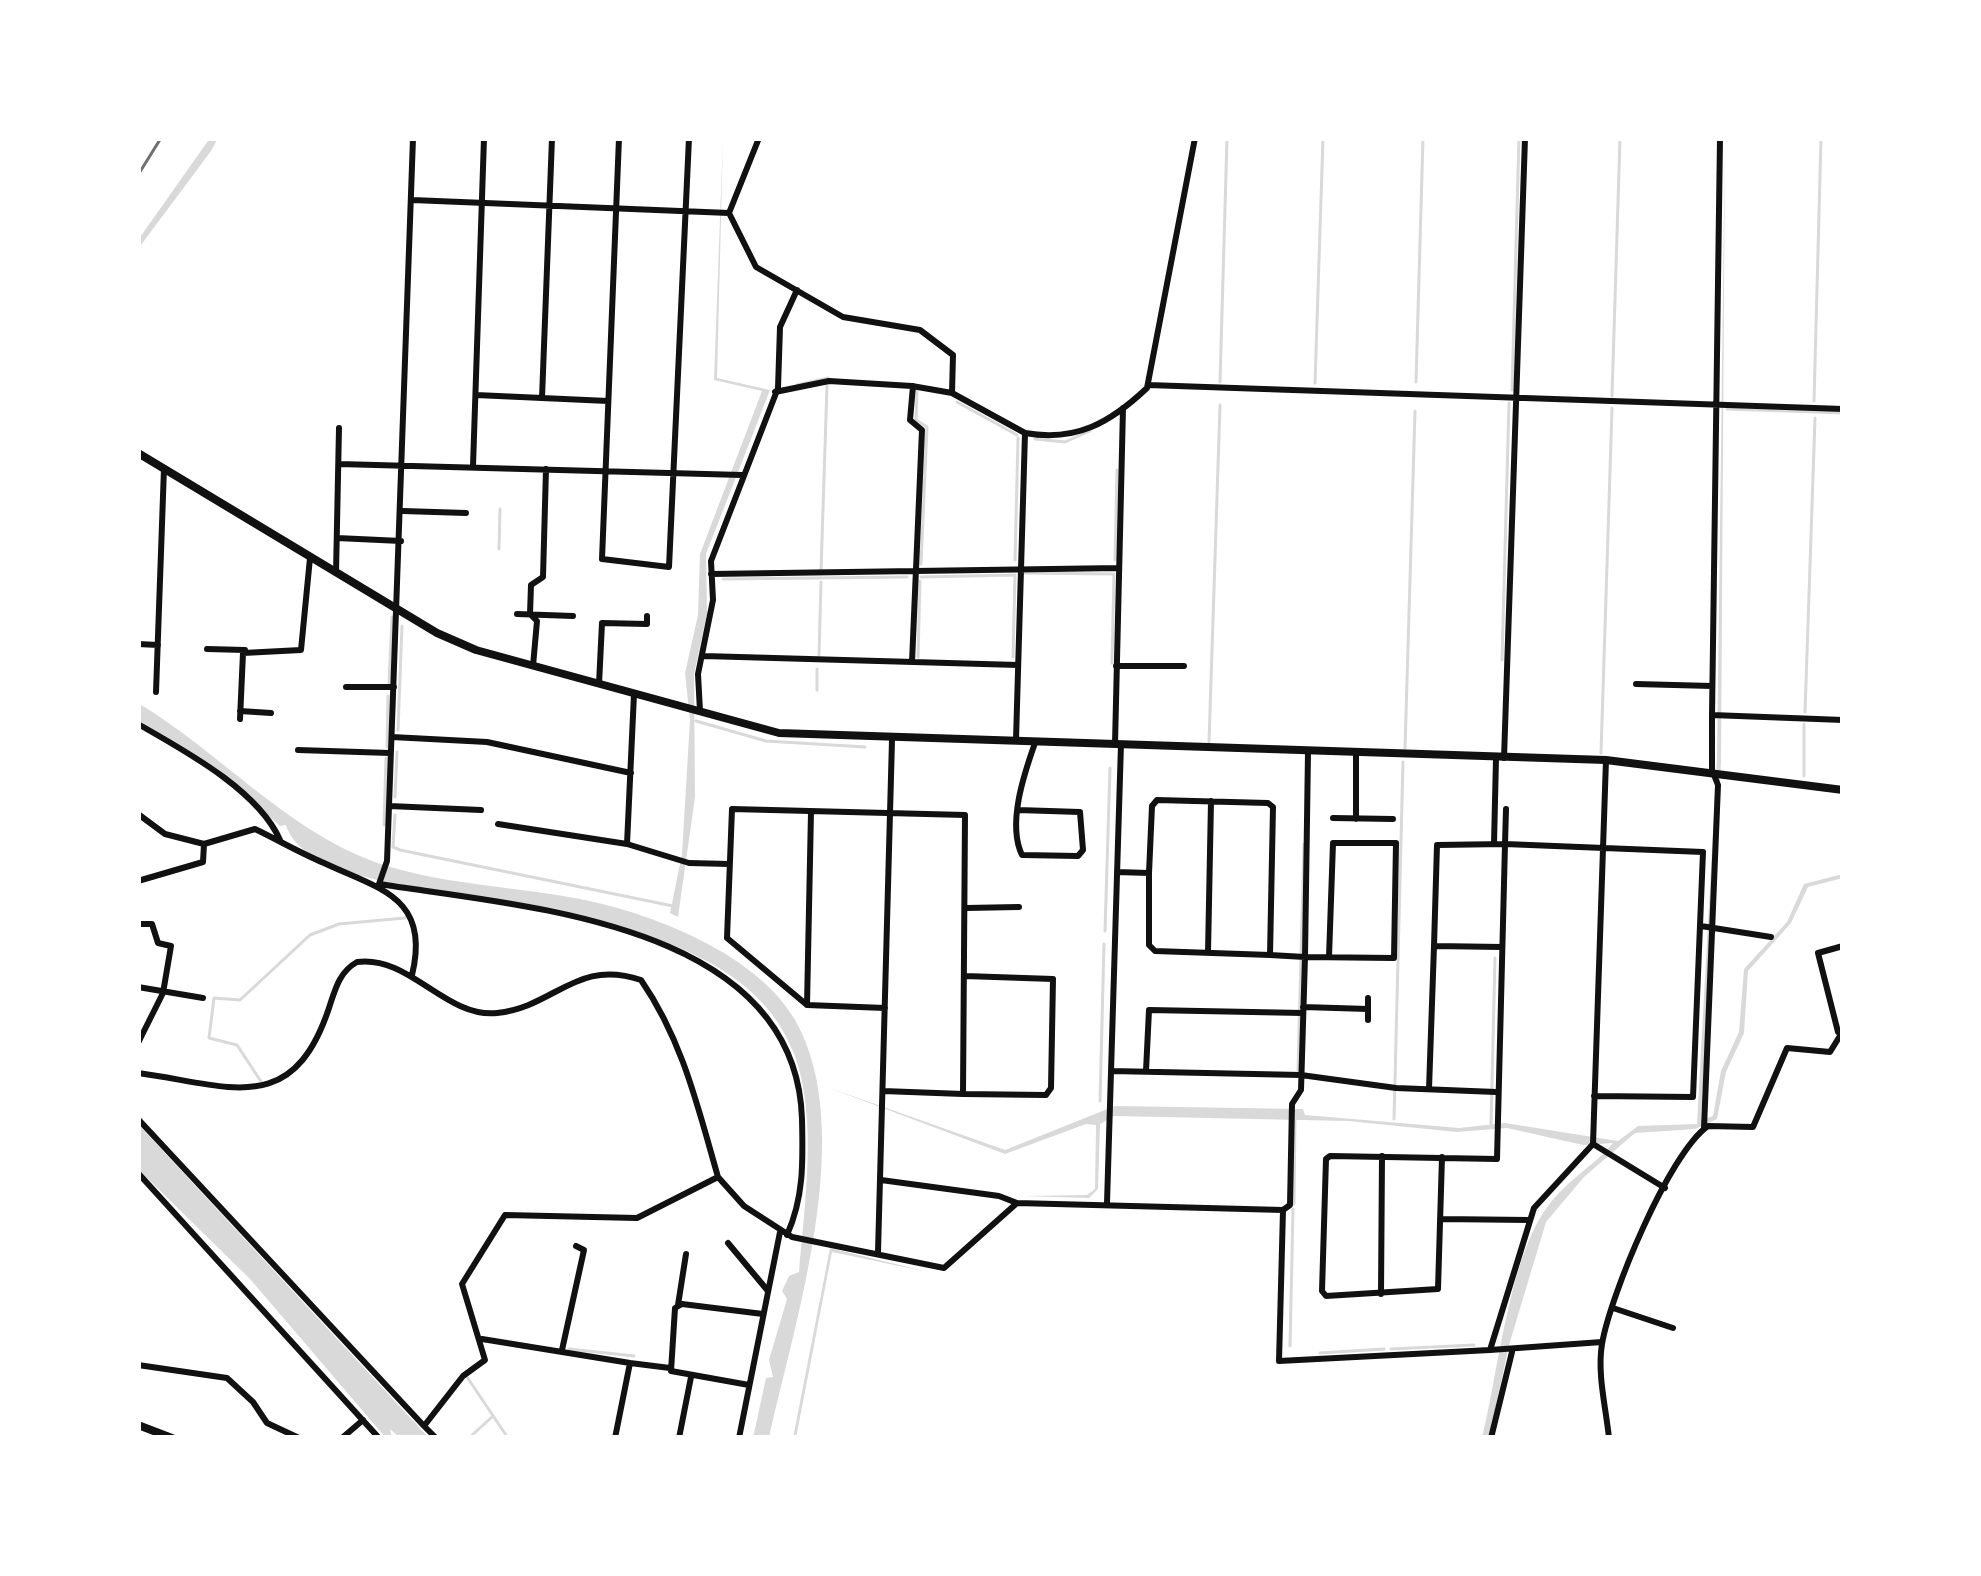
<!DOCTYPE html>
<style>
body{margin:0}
#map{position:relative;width:1981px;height:1576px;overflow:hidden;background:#fff;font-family:"Zilla Slab",serif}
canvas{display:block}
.frame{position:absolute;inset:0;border:141px solid #fff;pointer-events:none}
</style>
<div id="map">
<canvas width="1981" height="1576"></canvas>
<div class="frame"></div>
</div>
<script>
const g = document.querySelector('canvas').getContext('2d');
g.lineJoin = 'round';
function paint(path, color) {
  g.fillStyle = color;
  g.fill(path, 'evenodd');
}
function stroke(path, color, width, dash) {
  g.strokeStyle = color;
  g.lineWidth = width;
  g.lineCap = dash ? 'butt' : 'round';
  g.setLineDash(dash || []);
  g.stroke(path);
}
paint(new Path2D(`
 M210,138H218L211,151L138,249V240Z
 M723,138L717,378L770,390L706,554L707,614L694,674L695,797L678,917L670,913L682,854L690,720L685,673L698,615L700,554L762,391L714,380Z
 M1725,138L1721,762L1701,1120L1713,1116L1721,1071L1739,1032L1744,969L1787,922L1804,884L1843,874V878L1808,887L1791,923L1748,971L1744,1033L1726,1072L1717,1119L1695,1129L1635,1133L1584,1177L1546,1222L1509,1345L1489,1438H1482C1498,1374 1509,1257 1548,1206C1568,1179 1593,1167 1613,1143L1583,1145L1507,1128L1457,1132L1348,1121L1114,1116L1100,1124L1098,1189L1089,1198L1023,1196L1087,1195L1095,1189L1096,1125L1086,1124L1005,1154L827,1087L1005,1150L1115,1106L1303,1109L1305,1115L1459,1128L1505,1123L1618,1141L1638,1126L1697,1124L1717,759Z
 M138,703C218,751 285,828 372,861C450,889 535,885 614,907C675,924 760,960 795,1020C858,1130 795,1320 769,1438H753L766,1378L773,1377L769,1360L787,1299L782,1291L789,1276L799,1272C804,1207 818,1121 795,1056C727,863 317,929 286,825L280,826L240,790L138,720Z
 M138,1124L429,1438H400L390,1429L392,1438H386L250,1279L138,1169Z
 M830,1248L928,1272L832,1252L796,1438H793Z`), '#d9d9d9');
stroke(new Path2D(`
 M1220,382L1227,138
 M1416,382L1423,138
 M1315,383L1323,138
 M797,385L828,378
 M1512,390L1519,138
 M917,391L916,420L927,427L921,564
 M1612,396L1620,138
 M1814,401L1821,138
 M957,402L1017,435
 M1727,409L1843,413
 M1035,439L1065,442L1090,431
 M499,549L500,509
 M1015,560L1018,438
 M1115,560L1117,470
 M821,571L827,385
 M1024,573L1114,574L1112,663
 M921,577L1015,575L1013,657
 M723,579L907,577
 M819,655L821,582
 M918,657L920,581
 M1502,660L1509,403
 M389,683L392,617
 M817,690V669
 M1805,712L1815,418
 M696,721L766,741L865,747
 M398,730L402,626
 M1209,742L1220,405
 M387,747L388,696
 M1405,748L1415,411
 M1601,753L1612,408
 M1804,776V724
 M395,797L397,752
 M395,815L393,847L400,850L673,906
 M384,825L386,758
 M1105,931L1110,768
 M1298,1070L1304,844
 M262,1083L237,1045L209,1038L214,998L240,1000L310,935L339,924L405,918
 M1100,1101L1104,944
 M1394,1119L1403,762
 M1491,1124L1495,958
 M1294,1204L1295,1116
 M1290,1346L1293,1209
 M569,1349L634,1356
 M1391,1349L1474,1345
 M1320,1353L1384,1349
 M467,1377L508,1438
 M471,1436L492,1417`), '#d9d9d9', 3);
stroke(new Path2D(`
 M413,138L387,861L379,884C526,907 796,923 802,1119C803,1161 804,1197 787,1235
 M619,138L602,559L669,567L689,138
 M759,138L729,213L756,267L843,317L920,330L953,355L952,393
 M412,200L729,213
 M1148,385L1843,409
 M775,392L829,381L912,386L952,393L1025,433
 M476,395L608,401
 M542,398L552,138
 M339,464L742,475
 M473,466L484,138
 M403,511L466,513
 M337,538L401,541
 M336,573L339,428
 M711,574L1119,568
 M517,614L573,616
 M138,644L158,645
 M207,649L245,650
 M704,656L1018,665
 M912,662L922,430L910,420L913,386
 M533,666L537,621L530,614L531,585L543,577L546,469
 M1116,666H1184
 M599,684L602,623L647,624V616
 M1636,684L1712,686
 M346,687H394
 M156,692L164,468
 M634,694L627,844L689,863L729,864
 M240,711L271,713
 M700,711L698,674L713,600L711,561L778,388L780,327L797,290
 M1712,715L1843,720
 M240,719L243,653L301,650L310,558
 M138,724C185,751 258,790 280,840
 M392,737L487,742L631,773
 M1016,740L1025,433C1076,442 1110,423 1147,388L1195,138
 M1115,744L1123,408
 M298,750L390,753
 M1504,758L1525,138
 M389,806L481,810
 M1018,810L1080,812L1083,850L1078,856L1022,855C1007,824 1024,774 1035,743
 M138,814L165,834L204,844
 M1333,818L1393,819
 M1356,819V753
 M498,824L627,844
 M1494,844L1496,758
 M1117,872L1149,873V945L1155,951L1270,955L1273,807L1268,803L1157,800L1152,806L1149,873
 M138,881L203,862L204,844L255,829C278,840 300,853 324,863C379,889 431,897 412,975
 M966,908L1019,907
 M138,924H152L158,943L171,946L163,993L138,1043
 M1701,926L1771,937
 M1502,947L1434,946L1437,845L1505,844L1506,809
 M1208,953L1211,801
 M1270,955L1305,957L1308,752
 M138,987L203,998
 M807,1005L811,812
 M1303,1007L1368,1009
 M1368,1020V998
 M1838,1032L1818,953L1843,946
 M1111,1071L1301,1075L1396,1088L1496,1092
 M1146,1071L1149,1010L1303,1013
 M138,1073C229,1085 292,1119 329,1008C335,990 339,972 357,962C410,955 445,1018 497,1013C555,1007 576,958 641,980C683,1041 698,1108 718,1177
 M1429,1089L1434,946
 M883,1091L963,1094L965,815L732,809L727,938L807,1005L885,1008
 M963,1094L1046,1095L1051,1088L1053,979L965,976
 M138,1119L424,1426L463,1376L485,1360L462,1284L505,1215L637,1218L718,1177L744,1206L792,1237L944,1268L1017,1203L1283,1210L1279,1361L1490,1350L1534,1208L1593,1144L1606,760
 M1704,1128L1718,785L1712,770V715L1720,138
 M1593,1144L1665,1188
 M1442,1157L1438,1289L1326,1296L1322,1291L1326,1159L1330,1156L1497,1159L1505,844L1703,852L1693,1097L1594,1096
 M138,1173L379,1438
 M881,1180L999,1196L1017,1203
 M1107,1203L1121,744
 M1283,1210L1290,1205L1292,1104L1301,1090L1305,957L1394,958L1396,843H1333L1329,957
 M1440,1219L1529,1220
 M728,1243L768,1291
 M878,1252L892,740
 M1381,1294L1382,1156
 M678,1305L686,1254
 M1613,1308L1673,1328
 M482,1339L630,1363
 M562,1350L584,1250L576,1246
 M1490,1350L1602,1342
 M138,1365L227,1378L253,1402L267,1423L299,1438
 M749,1385L671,1371L675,1308L682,1304L763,1314
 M424,1426L436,1438
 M342,1438L363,1420
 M615,1438L630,1363L670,1368
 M679,1438L691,1377
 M739,1438L780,1232
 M1491,1438L1512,1352
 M1609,1438C1606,1408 1597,1374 1602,1344C1610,1296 1669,1153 1708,1126L1753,1127L1787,1048L1830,1052L1843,1031`), '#111', 6);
stroke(new Path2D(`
 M138,453L437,633L476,650L779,733L1606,760L1843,790
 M138,1425L172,1438`), '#111', 8);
stroke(new Path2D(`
 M138,175L161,138`), '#707070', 3);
</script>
